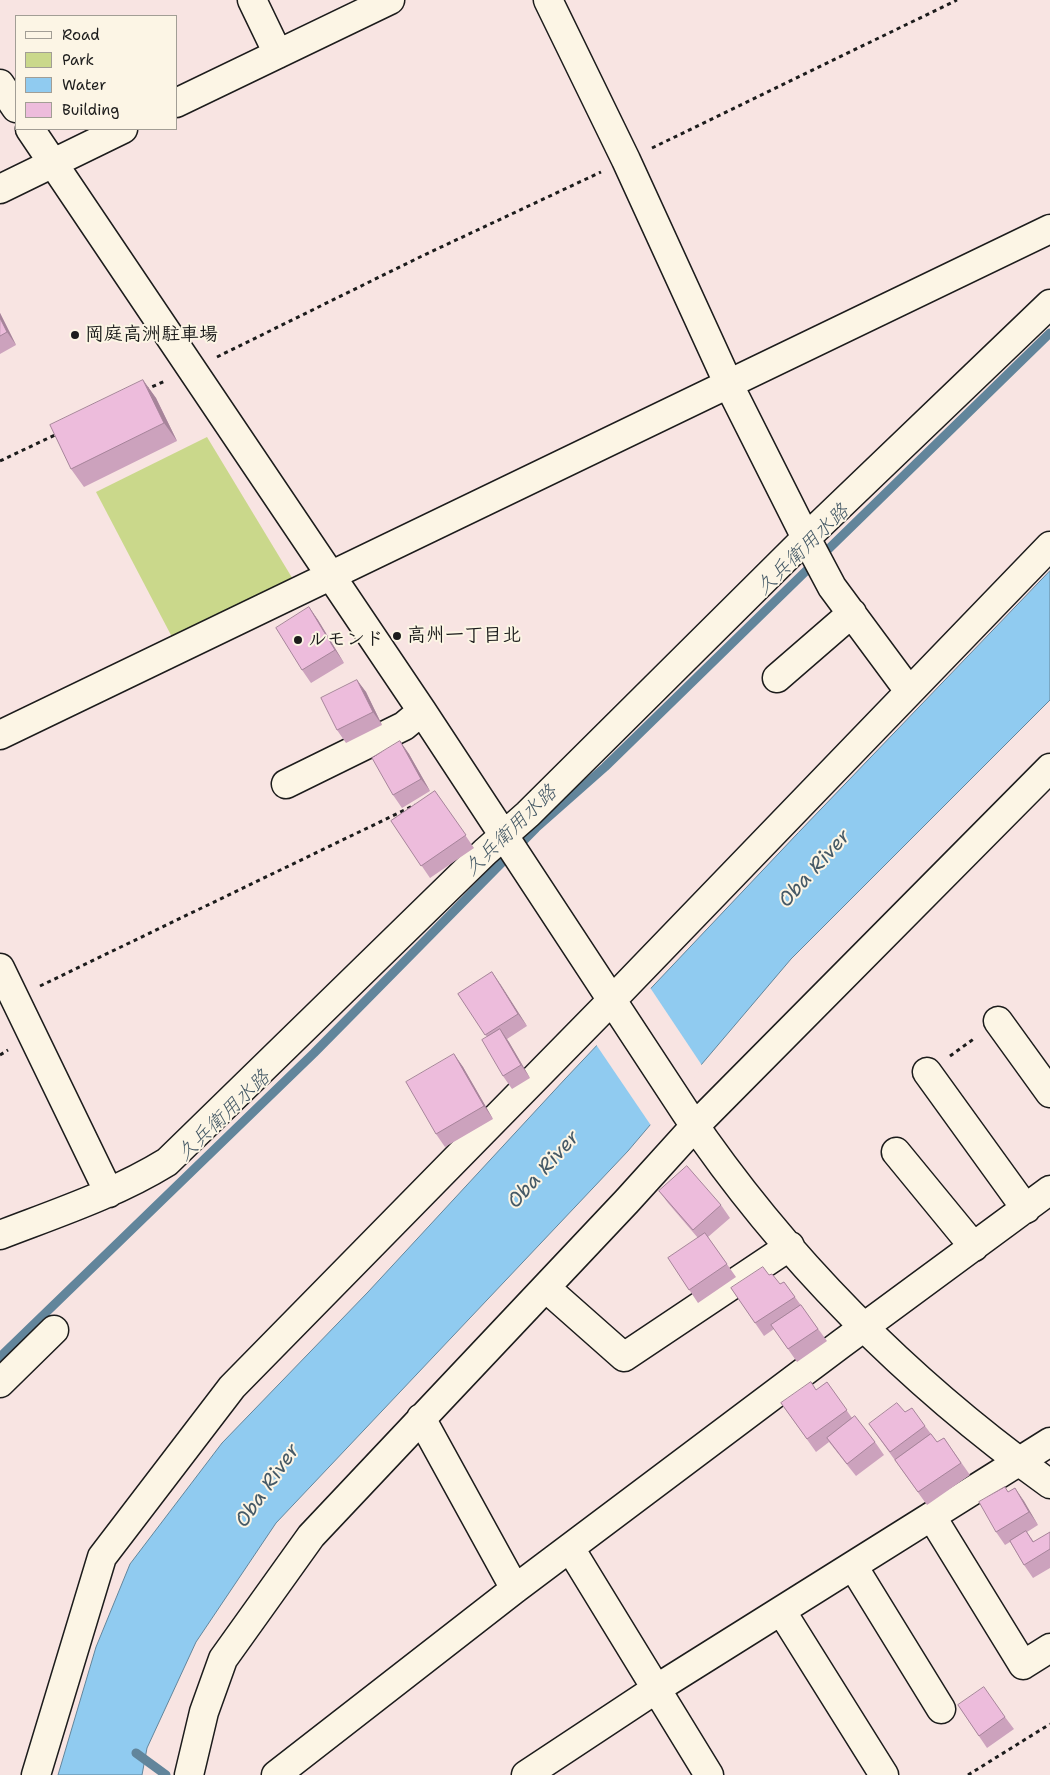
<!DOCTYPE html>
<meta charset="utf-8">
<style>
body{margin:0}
#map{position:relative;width:1050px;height:1775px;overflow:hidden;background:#f8e4e2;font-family:"Shantell Sans",sans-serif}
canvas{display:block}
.legend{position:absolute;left:15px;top:15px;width:162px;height:115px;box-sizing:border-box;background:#fcf5e5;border:1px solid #a29e95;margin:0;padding:6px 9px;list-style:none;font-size:15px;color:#1c1c1c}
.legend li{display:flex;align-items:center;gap:10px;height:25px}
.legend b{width:25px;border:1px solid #a29e95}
</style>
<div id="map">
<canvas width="1050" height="1775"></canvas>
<ul class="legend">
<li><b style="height:6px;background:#fcf5e5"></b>Road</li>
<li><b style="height:14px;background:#cad88b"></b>Park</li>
<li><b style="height:14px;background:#90cbf0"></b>Water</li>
<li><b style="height:14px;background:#edbcdc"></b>Building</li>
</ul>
</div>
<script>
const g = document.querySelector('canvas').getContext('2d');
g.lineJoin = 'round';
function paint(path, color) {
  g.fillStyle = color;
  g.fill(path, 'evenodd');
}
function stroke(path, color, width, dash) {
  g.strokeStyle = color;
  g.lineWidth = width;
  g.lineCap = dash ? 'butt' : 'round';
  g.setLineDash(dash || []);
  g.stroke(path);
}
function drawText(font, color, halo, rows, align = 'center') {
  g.font = font + ' "Shantell Sans","Klee One",sans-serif';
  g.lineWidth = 4;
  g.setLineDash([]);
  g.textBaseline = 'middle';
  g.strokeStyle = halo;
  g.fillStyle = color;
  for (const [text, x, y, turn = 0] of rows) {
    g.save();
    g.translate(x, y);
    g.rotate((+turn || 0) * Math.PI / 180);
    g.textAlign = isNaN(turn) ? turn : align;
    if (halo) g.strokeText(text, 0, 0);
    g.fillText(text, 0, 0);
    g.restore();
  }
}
paint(new Path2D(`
 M207,437L294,581L172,637L96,492Z`), '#cad88b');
const water = new Path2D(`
 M1050,571V700L791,959L628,1151L276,1523L196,1642L147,1748L142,1775H58L96,1647L130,1564L222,1443L368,1292L565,1079L798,833Z`);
paint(water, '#90cbf0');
stroke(water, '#62859b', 1);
paint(new Path2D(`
 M649,986L703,1067L652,1127L595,1043Z`), '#f8e4e2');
stroke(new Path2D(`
 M0,1357L314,1053L536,828L605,767L1050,333
 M136,1753L166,1775`), '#62859b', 9);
const minor = new Path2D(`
 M252,0L278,54
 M548,0L626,160L729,385L806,538L832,587L909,691
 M0,84L16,108
 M176,103L390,0
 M30,129L422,711L686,1113C783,1257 909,1383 1050,1484
 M0,189L123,129
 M777,678L852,613
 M0,735L1050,229
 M286,784L404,726L422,711
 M0,968L109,1193
 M998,1021L1050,1093
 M927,1072L1026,1209
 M896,1152L974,1247
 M0,1235C57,1213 115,1194 167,1162L485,852L528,814L806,538L1050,304
 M546,1288L624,1357L790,1246
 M0,1383L54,1330
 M421,1418L515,1589
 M932,1517L1023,1665L1050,1648
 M570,1548L709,1775
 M853,1566L941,1709
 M782,1612L884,1775
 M36,1775L102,1557L232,1387L612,1000L1050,546
 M189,1775L204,1712L223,1659L311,1536L627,1201L695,1126L1050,768
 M276,1775L515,1589L841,1344L1050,1190
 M526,1775L656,1689L1050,1442`);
stroke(minor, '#1c1c1c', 31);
stroke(new Path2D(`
 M652,148L957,0
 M217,357L422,256L601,172
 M145,390L165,381
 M0,461L57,434
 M40,986L415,805
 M0,1055L8,1050
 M950,1056L975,1038
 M968,1775L1050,1724`), '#1c1c1c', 3, [4, 4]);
stroke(minor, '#fcf5e5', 28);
paint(new Path2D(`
 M0,313L16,345L0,354Z
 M143,380L156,398L177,441L84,487L71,469Z
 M309,607L318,620L344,663L311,683L302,670Z
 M357,680L366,692L382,725L346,743L337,730Z
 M400,741L409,754L430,791L402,808L393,795Z
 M435,791L474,848L430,878L391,821Z
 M492,972L527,1026L507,1039L530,1078L512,1089L503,1076L487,1037L458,994Z
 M454,1054L463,1067L493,1119L445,1147L436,1134Z
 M659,1191L721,1205L730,1218L708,1237L736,1277L698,1303L668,1258L698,1238L668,1203Z
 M784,1282L827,1341L797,1362L774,1329L764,1336L731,1288L780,1284Z
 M827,1382L852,1418L875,1442L884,1455L856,1476L829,1442L816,1452L781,1403L816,1390Z
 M905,1412L925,1426L937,1442L944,1438L970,1475L927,1505L869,1424Z
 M1005,1487L1008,1492L1015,1488L1038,1525L1027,1532L1034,1542L1050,1532V1568L1033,1578L1024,1565L1010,1542L1005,1545L996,1532Z
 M958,1705L1005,1717L1014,1729L987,1748Z`), '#cca2bd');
paint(new Path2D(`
 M0,313L16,345L7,332L0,318Z
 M143,380L156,398L177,441L164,423Z
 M309,607L318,620L344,663L335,650Z
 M357,680L366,692L382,725L373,712Z
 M400,741L409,754L430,791L421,779Z
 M492,972L501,985L527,1026L518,1014Z
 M500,1029L509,1042L530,1078L521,1065Z
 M454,1054L463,1067L493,1119L484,1106Z
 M1015,1488L1024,1501L1038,1525L1029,1512Z`), '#a6849a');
const building = new Path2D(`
 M0,318L7,332L0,336Z
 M143,380L164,423L71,469L50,425Z
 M309,607L335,650L302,670L276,628Z
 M357,680L373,712L337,730L321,698Z
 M400,741L421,779L393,795L372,758Z
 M435,791L466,835L421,866L391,821Z
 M492,972L518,1014L485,1035L458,994Z
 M500,1029L521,1065L503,1076L482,1040Z
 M454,1054L484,1106L436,1134L406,1082Z
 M687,1166L721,1205L693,1230L659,1191Z
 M705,1233L727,1264L689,1290L668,1258Z
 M763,1267L769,1275L772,1274L780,1284L784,1282L795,1297L755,1323L731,1288Z
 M801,1305L818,1329L788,1349L771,1325Z
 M811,1382L816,1390L827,1382L847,1410L807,1439L781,1403Z
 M897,1403L905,1412L912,1408L925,1426L890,1452L869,1424Z
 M855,1416L875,1442L847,1464L827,1438Z
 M931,1434L937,1442L944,1438L961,1463L918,1492L895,1460Z
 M1005,1487L1008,1492L1015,1488L1029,1512L996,1532L979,1502Z
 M1026,1531L1033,1542L1050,1532V1549L1024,1565L1010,1541Z
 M984,1687L1005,1717L979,1736L958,1705Z`);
paint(building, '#edbcdc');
stroke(building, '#a6849a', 1);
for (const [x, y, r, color] of [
 [75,335,5,"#1c1c1c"],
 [397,636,5,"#1c1c1c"],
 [298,640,5,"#1c1c1c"]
]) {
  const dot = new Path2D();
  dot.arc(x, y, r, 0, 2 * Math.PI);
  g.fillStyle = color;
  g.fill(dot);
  stroke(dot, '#fcf5e5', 2);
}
drawText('bold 19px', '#1c1c1c', '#fcf5e5', [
 ["岡庭高洲駐車場",85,335],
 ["高州一丁目北",407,636],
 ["ルモンド",308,640]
], 'left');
drawText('italic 20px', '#455966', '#fcf5e5', [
 ["久兵衛用水路",803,550,-44],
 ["久兵衛用水路",511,831,-44],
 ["Oba River",815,869,-48],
 ["久兵衛用水路",224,1116,-44],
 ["Oba River",544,1170,-48],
 ["Oba River",268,1486,-55]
]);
</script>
